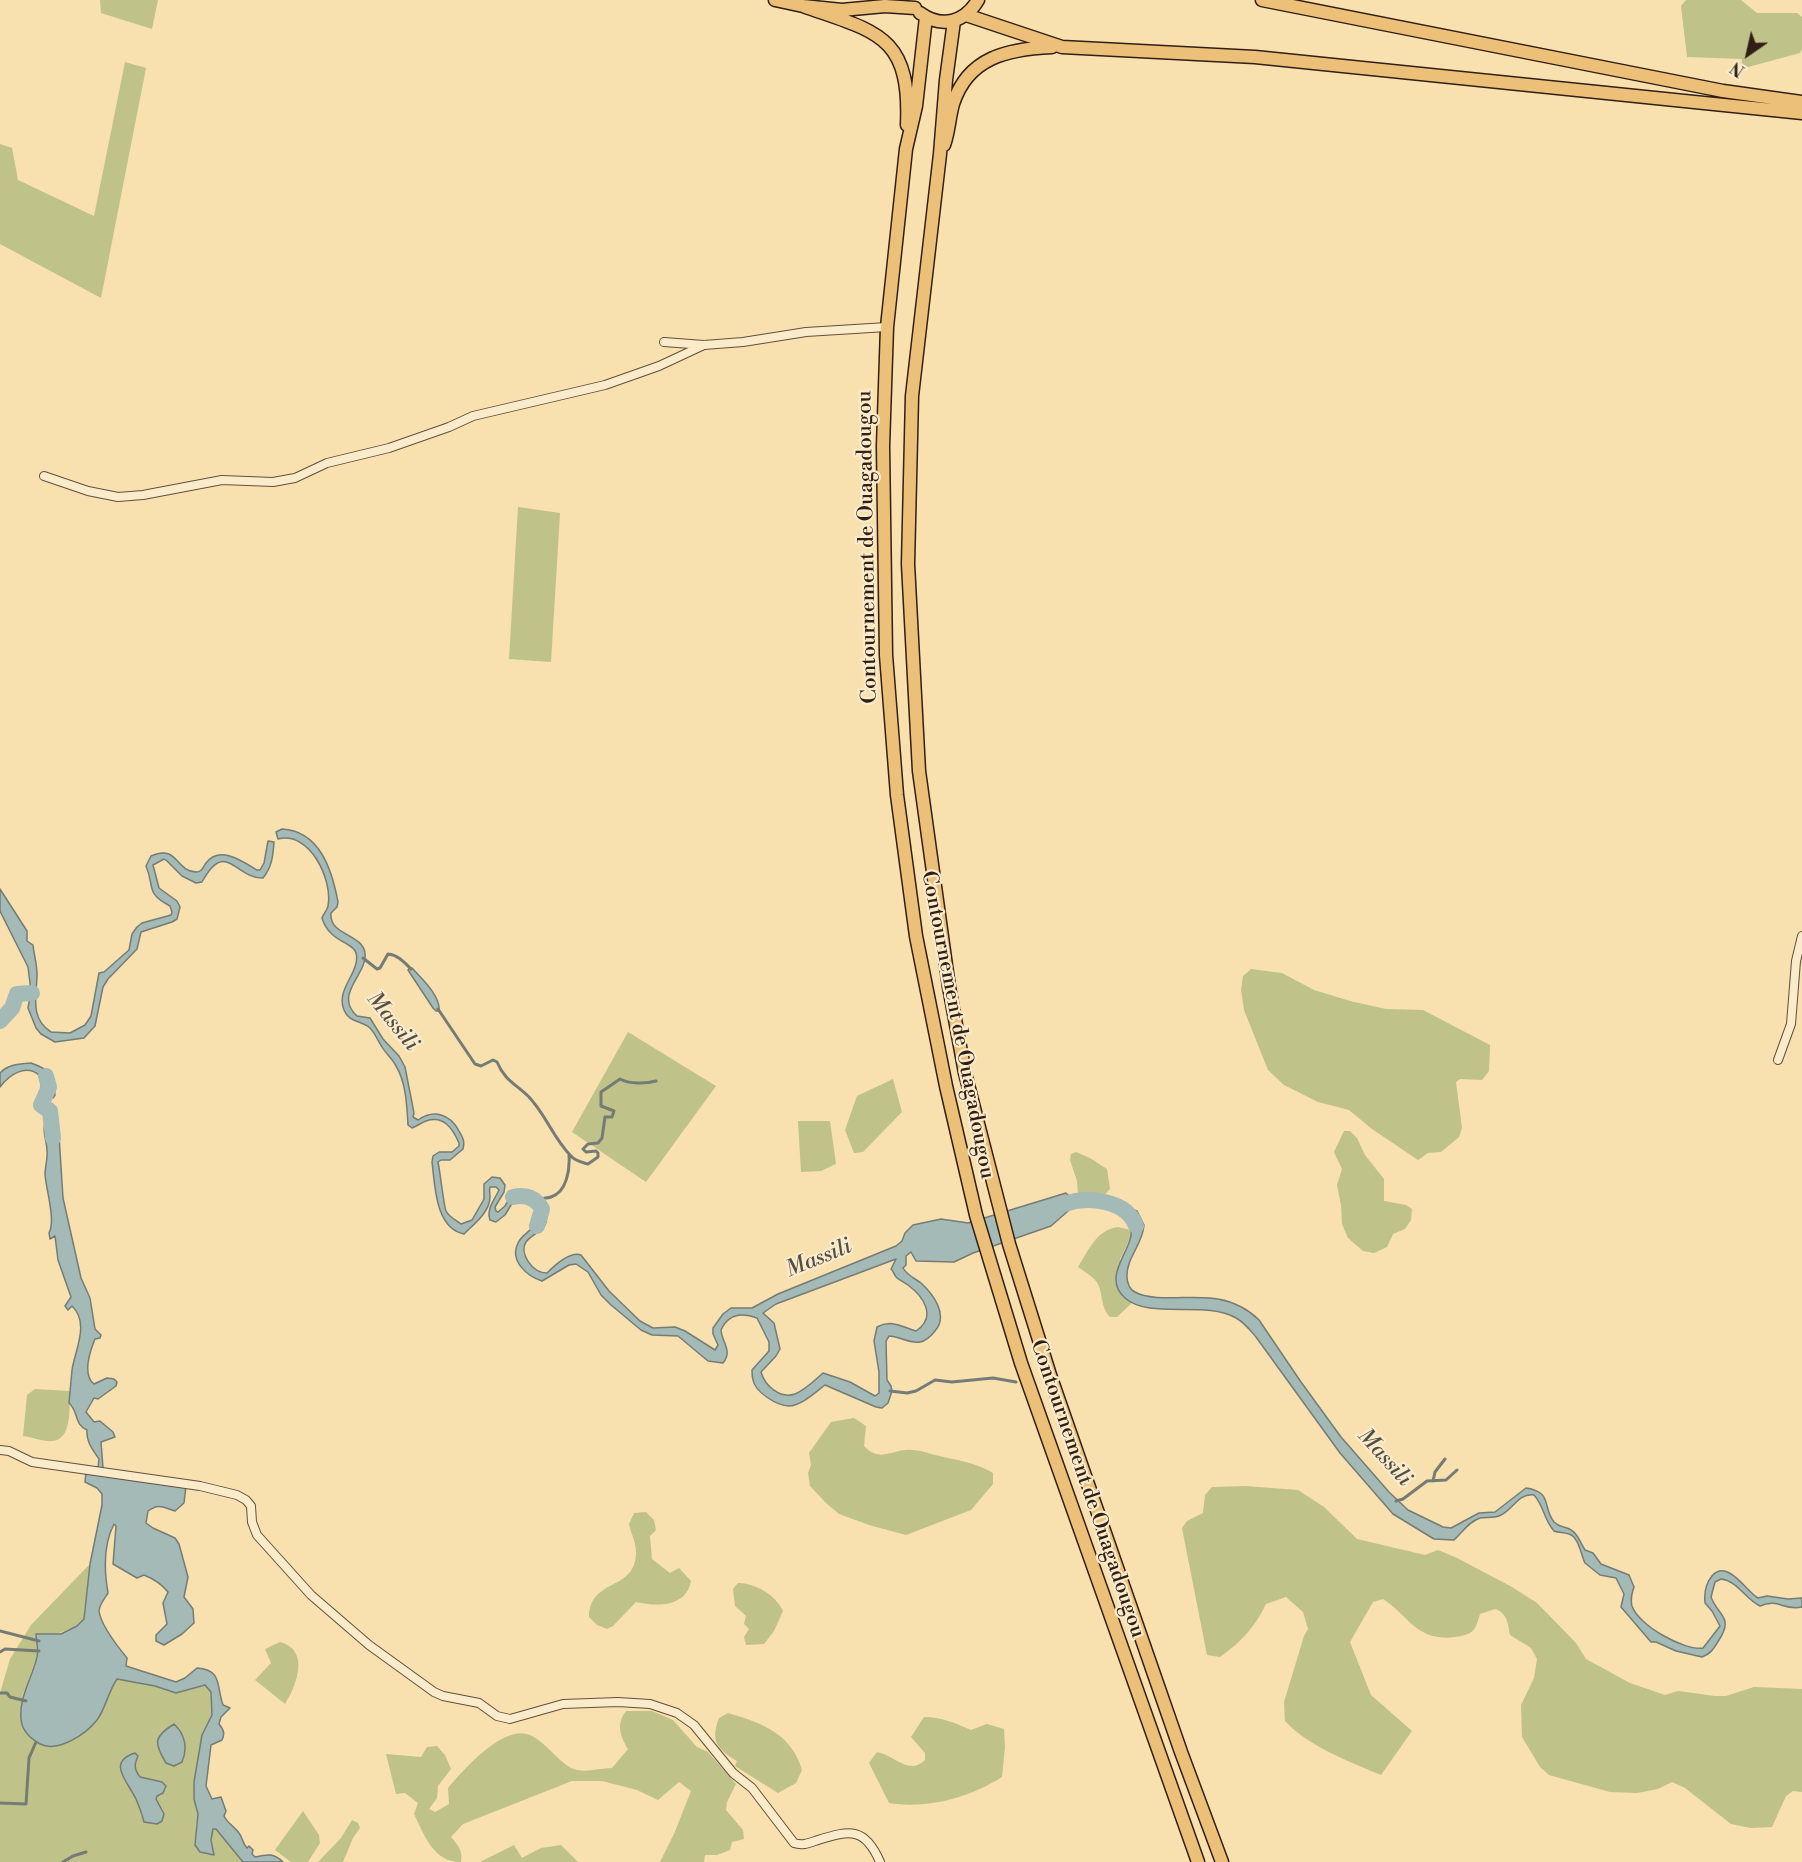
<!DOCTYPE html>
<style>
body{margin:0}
#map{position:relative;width:1802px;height:1862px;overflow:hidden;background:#f8e0af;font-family:"Libre Bodoni",serif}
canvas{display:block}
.north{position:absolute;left:1718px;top:24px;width:60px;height:60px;-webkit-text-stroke:4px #faebcb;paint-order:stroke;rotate:214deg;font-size:16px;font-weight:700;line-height:24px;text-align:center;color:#311f15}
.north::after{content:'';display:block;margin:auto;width:21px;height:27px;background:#311f15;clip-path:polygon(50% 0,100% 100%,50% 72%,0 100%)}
</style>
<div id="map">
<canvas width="1802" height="1862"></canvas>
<div class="north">N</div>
</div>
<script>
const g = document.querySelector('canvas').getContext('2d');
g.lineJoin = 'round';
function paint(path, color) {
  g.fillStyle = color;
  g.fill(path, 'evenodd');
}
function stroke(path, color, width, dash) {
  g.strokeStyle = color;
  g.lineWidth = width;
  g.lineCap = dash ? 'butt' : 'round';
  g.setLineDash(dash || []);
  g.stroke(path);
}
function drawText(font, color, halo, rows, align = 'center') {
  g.font = font + ' "Libre Bodoni",serif';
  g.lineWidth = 4.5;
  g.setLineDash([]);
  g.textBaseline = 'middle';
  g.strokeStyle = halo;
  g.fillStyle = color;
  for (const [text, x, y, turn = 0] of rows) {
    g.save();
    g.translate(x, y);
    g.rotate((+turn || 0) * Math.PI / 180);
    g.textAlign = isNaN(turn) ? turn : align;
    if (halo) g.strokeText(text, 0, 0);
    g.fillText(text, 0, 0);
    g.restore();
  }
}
paint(new Path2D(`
 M100,0H158L152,29L101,13Z
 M1686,0H1741L1757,13H1797L1802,17V49L1800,53L1741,69L1742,59L1687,57L1681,6Z
 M125,62L146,68L101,298L0,244V144L12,148L18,180L94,216Z
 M518,507L560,513L551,662L509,659Z
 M1251,969L1282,973L1314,990L1350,1001L1386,1009L1423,1010L1490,1045L1489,1071L1482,1080L1460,1079L1456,1082L1462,1128L1459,1137L1441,1152L1428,1153L1418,1160L1372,1129L1349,1110L1318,1102L1284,1085L1268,1070L1244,1010L1241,990L1243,976Z
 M628,1032L716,1086L646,1182L572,1132Z
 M893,1079L902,1112L863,1152L854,1153L845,1130L857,1096Z
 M798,1121H830L836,1164L821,1171L801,1172Z
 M1344,1131H1350L1357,1138L1365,1155L1384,1179V1201L1406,1205L1412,1209L1411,1220L1405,1229L1393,1234L1387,1247L1374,1253L1363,1251L1348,1238L1342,1224L1341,1205L1337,1185L1342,1169L1334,1152Z
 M1076,1152L1090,1158L1107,1169L1110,1189L1099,1201H1086V1199L1078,1197L1077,1181L1070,1160L1071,1154Z
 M1118,1227L1131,1230V1237L1120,1259L1122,1296L1132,1303L1117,1317H1110C1099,1306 1104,1289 1095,1280C1091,1275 1083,1271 1078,1267C1089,1250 1096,1230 1118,1227Z
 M35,1389L70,1391C69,1405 73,1440 52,1441C44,1442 32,1437 23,1436L27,1395Z
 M854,1418L866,1426L864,1446C881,1464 893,1448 912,1450C919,1450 928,1453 935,1455C955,1460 975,1462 993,1473V1484L971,1510L906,1535L869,1525L839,1514L826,1503L810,1486L808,1473L811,1465L809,1453L831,1422Z
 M1246,1486L1298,1490L1324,1507L1357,1539L1425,1555L1438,1550L1457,1558L1512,1587L1537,1603L1576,1643L1586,1659L1630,1683L1665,1695L1678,1691L1715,1696H1726L1754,1687L1802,1689V1792L1793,1791L1786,1796L1772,1827L1751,1828L1731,1824L1685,1788L1672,1782L1658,1789L1637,1793L1610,1792L1549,1775L1540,1767L1522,1737L1521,1705L1534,1678L1537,1659L1531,1648L1510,1635C1508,1623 1507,1613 1495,1609L1480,1614C1475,1632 1473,1634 1455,1637C1417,1642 1409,1616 1383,1599L1373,1602L1350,1642L1371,1695L1412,1731L1381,1775C1350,1762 1308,1746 1285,1721L1284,1702L1304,1636L1308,1629L1303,1612L1286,1597L1266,1604C1255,1627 1241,1642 1220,1657L1207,1655L1182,1528L1187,1521L1203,1513L1205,1495L1212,1487Z
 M646,1512L654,1520L656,1530L650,1536L652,1559L670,1573L679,1568L691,1581C686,1607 658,1607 636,1602L613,1626L607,1629L597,1625L589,1617C590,1577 636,1592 636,1552C636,1542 631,1534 629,1524L634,1513Z
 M90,1564L84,1619L77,1626L36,1642L38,1653L22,1697L98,1719L109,1690L117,1679L155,1686L176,1693L205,1685L211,1691L212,1715L202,1735L194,1782V1799L198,1814L196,1827L213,1847L211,1840L213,1829H216L243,1862H0V1693L10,1659L31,1625ZM138,1756C134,1765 134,1769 140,1777L161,1782L144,1822L136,1798L123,1777Z
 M738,1583C755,1583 776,1595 783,1611L774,1631L764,1644L746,1645L744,1637L749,1629L744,1624L746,1616L735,1606L733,1589Z
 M280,1642C310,1650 297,1685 285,1704L255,1680L271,1663L265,1649Z
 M626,1711H652L673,1720L697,1747L708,1752L736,1784L727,1802L726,1810L743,1830L744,1839L732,1842L730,1850L717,1855H705L704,1862H660L674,1834L691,1791L679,1782L658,1800L637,1790L602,1781H572L463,1824L451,1837C458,1845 463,1851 461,1862C433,1862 425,1836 414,1814L418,1803L405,1793L396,1794L386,1754L421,1757L427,1747L437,1746L445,1755L451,1769L438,1786L437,1798L429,1809L435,1812L449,1804L448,1788C463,1770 506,1721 532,1736C547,1744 557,1760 571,1768C584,1774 599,1768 612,1768L628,1749C620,1736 616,1724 626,1711Z
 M728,1713C762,1723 791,1733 802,1770L796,1783L778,1793L735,1766L737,1761C717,1749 710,1741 719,1718Z
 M924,1717C941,1717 955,1723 971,1730L987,1724L1004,1729L1005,1747L1002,1777C969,1798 927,1809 889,1803L869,1763L877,1752C894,1755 909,1776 925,1760V1753L911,1737Z
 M303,1811L319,1835L320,1843L308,1862H291L275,1850Z
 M352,1820L358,1823L360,1828L353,1838L343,1862H318L341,1838Z
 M514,1845L522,1858L541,1848L561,1845L578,1862H480Z`), '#bfc289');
const water = new Path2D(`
 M282,829C320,831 332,870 338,902L337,907L331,913C329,936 362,933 365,953C368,974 333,994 357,1016L370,1018L383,1039L399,1056L405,1067L414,1113L413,1117L418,1120C434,1109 450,1114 459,1131C463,1138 465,1141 463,1149L450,1160H441L438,1162C440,1171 444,1207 446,1211C449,1217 456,1220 461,1224L472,1220L484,1199V1184L492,1177L500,1178L505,1185L504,1192L495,1207L496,1211L498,1212L505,1206L512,1194C521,1192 527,1192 534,1197L533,1201L514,1200L505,1215L496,1222L490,1220C486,1209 495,1199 499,1190L496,1187H490C489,1190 490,1193 490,1197C490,1212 474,1224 464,1234C435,1228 435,1185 432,1162L433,1156L439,1152H452L459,1146V1143C453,1129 444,1115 426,1121C421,1123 417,1126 412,1128L408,1125C407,1106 406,1082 396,1066C393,1059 386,1054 382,1047C378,1041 375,1033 370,1028C361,1020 349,1023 344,1010C335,989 361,972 356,953C353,942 329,942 322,918C323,914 327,911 328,906C333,880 310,831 278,839L276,832Z
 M268,841L274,842C273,856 272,867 263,878C235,879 226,838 202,882L196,883L182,876L167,861L164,859L153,865L159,888L177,901L180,907L177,919L172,922L141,932L137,949L108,979L103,987L95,1026L84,1038L55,1042L41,1034L36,1028L28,1008L31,991L28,967L0,911V889L27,931V941L33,945C34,955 37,964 37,974C37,995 29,1018 51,1032L70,1033L85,1025L91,1016L99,973L104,972L129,950L132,934L137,927L142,923L171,915L172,912L170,906C145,893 155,887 146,866L151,856C178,844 175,871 196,872C202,872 203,867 206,863C220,845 242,861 257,870H260L264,863Z
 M410,968H412C421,978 441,996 439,1011H436L433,1008L408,970Z
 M31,1063C51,1070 54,1075 55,1095L53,1098L42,1094L40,1076C26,1063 9,1075 0,1087V1073C8,1064 20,1064 31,1063Z
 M49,1116H52L53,1120H58L63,1198L81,1278L90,1298L95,1329L101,1335L100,1338L95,1339C90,1351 82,1375 94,1384L107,1378L114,1379L117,1382L116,1386L98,1399L94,1398L86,1412L94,1422L100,1421L113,1432L115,1437L101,1442L103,1468H98L99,1459C93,1450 86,1442 87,1430C74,1425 79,1412 69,1403C70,1392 71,1381 72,1370C75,1350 90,1323 72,1306L68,1310L65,1306L71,1297L58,1260L55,1236L50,1239L49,1233C56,1220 46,1190 45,1174C45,1166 48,1159 47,1151C47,1141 42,1133 45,1123L49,1120Z
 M1066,1193L1071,1198L1087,1199L1086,1202L1076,1204L1051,1226L973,1253L954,1262L916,1261L911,1252L906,1256V1265L903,1268C907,1275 914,1278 921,1283C933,1294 949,1315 935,1331C931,1336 926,1341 920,1342C909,1344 899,1336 889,1336L886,1341L887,1380L891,1386L892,1391L888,1403L882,1408L876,1407L825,1385C817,1391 801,1406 789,1406C777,1406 755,1392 753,1380C752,1376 752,1373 752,1370L769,1351V1342L757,1318C741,1312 728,1314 721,1330C722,1343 733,1351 723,1363L708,1361L678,1336L652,1335L641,1330L611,1305L601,1295L588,1272L576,1264L569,1265L542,1281C527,1276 509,1261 518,1243C521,1236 529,1232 534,1226C539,1219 536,1210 541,1205L544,1206C546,1211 548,1219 545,1225C541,1232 531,1235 526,1242C519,1253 532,1273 547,1273C555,1265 570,1251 581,1255L609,1291L640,1321L653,1328L675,1327L685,1331L715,1350L718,1345L713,1334V1328L723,1314L731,1308H752L778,1294L896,1246L902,1241L905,1233L913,1225L941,1219L968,1223ZM896,1259L891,1269C892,1269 895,1276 896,1277C899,1280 904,1282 908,1285C924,1297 937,1317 916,1331C902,1327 892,1319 877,1327L874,1341L879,1372V1393L875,1396L850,1382L823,1373C815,1380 805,1390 795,1394C780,1399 765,1386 761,1372L776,1356L780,1349L774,1323L763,1313L776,1304Z
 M1123,1209L1129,1211L1132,1209L1137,1211L1144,1225C1143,1244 1126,1258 1127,1277C1127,1283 1130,1290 1135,1292C1154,1303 1196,1294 1218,1299C1234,1302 1248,1309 1259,1320L1301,1382L1341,1437L1389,1492L1408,1510L1443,1527L1451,1528L1479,1513L1495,1512L1526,1488C1553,1492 1542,1507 1554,1522C1559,1527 1562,1526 1567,1528C1577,1531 1580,1542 1585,1550L1593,1553L1601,1564L1629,1575L1634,1587C1632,1593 1630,1599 1632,1606C1638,1625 1684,1651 1703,1648L1720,1626L1712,1611L1705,1603C1704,1593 1706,1583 1712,1576C1727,1558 1746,1591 1758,1598L1767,1596L1788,1599L1802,1598V1607C1783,1611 1779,1598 1760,1606C1745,1599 1738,1581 1721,1579L1715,1582L1711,1597C1718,1616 1734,1617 1719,1640C1714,1648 1711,1654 1702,1657L1676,1651L1656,1642H1651L1621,1607L1624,1594L1616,1578L1600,1575L1585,1563C1581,1555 1579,1537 1569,1534C1563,1532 1559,1533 1554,1531C1544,1520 1544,1506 1534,1495C1517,1493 1513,1511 1499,1516C1493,1518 1486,1517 1480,1518C1468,1522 1462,1533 1454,1540L1434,1539L1393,1514L1340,1453L1256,1337C1250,1330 1244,1322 1236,1318C1205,1300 1150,1320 1125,1298C1100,1276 1135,1248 1131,1229C1130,1223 1125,1219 1121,1214Z
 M86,1472L186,1486L184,1503L175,1511C162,1507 159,1503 148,1511L146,1523L153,1528L175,1538L179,1544L188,1577L184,1597L193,1609L194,1623L182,1634L164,1645L156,1641V1635L167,1624L163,1603L168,1592C161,1583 154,1579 144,1575L137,1578L113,1564L116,1526L114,1524C103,1545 104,1570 108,1593C105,1598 99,1605 99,1611C101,1626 118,1647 127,1658L126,1666L176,1682L185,1678L197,1668C223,1670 216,1686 223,1705L230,1708L221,1717L219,1724C224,1730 225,1734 222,1740L211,1745L206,1786L212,1799L221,1797L226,1811L224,1816C228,1824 235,1827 239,1833C243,1838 242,1843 247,1848L249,1846L253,1850L252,1854L255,1857C268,1854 274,1853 283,1862H243L216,1829H213L211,1840L214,1855L200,1852L195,1845L198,1814L194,1799V1782L202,1735L212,1715L211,1692L205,1685L176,1693L155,1686L117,1679C108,1692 105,1710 97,1720C86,1734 58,1753 40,1744C30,1738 22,1731 21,1719C19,1697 32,1678 37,1657C39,1650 36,1641 36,1634H61L77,1626L84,1619L90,1564L102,1505V1494L97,1488L85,1482Z
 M174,1724C185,1734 188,1748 182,1762L174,1766L166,1763C154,1743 153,1737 174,1724Z
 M135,1753L138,1756C134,1765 134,1769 140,1777L162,1782L166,1786L163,1793L157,1796L156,1799L164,1814L162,1821L157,1824L144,1822C142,1814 139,1806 136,1799C128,1782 106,1762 135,1753Z`);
paint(water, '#a3bab7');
stroke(water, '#757c76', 1.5);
stroke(new Path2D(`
 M363,958L377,969L380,968L388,954C398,955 404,962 411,969
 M438,1009L475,1064L481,1066L493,1060L497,1062C505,1081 516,1084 529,1097C546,1115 554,1139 571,1156C575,1161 581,1162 588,1164L598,1157V1153L596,1151L586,1152L583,1149L588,1144L598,1143L602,1138L605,1117H612L614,1111L601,1106V1092L620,1079C629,1084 646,1084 656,1081
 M538,1201C543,1197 545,1199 551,1197C567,1192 570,1169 569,1155
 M890,1391L907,1393L916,1391L935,1380L952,1382L993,1378L1016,1382
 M1433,1481L1435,1472L1445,1459
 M1396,1501L1403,1499L1427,1481L1446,1480L1457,1470
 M0,1631L39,1641
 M0,1652L5,1649L39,1651
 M0,1693H7L10,1697L26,1701
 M0,1803L26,1804L29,1758L36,1742
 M63,1862L73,1856L86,1852`), '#757c76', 3);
stroke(new Path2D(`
 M0,1021L12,1008L17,994L32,993
 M46,1076L49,1087L41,1105L50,1111L53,1138
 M513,1197C526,1194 536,1198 542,1209L537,1226
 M1065,1204C1088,1196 1127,1200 1136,1226`), '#a3bab7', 16);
const minor = new Path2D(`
 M664,342L704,345L743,342L806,332L887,327
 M44,476L88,491L118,497L143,495L222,480L273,482L295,478L327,463L389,448L449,427L473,416L605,385L659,366L704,345
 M1778,1060L1791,1024L1796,961L1802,936
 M0,1450L9,1451L32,1462L200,1486L237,1495L246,1500L251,1506L252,1522L257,1535L311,1595L369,1645L434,1692L443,1696L479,1703L497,1716L510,1719L563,1704L618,1702L650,1704L677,1713L694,1725L733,1773L752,1788L794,1843C803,1846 809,1843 818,1840C850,1830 865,1827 880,1862`);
const trunk = new Path2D(`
 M775,0L803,6L842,10L885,6L915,8
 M1262,0L1723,91L1802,102
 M803,6C876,32 911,34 907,125
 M920,13C942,29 965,22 978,0
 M966,15L1062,47L1255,57L1802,113
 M926,17L916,106L906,149L887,327L883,446L886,655L897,795L916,936L946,1086L976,1215L1021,1363L1198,1862
 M954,21L946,80L940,154L912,396L908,564L919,771L949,987L965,1073L1009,1244L1050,1375L1181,1752L1222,1862
 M944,145C949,131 949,118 953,104C968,57 1008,49 1052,47`);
stroke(minor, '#634f3c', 10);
stroke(trunk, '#311f15', 15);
stroke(minor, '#faebcb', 8);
stroke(trunk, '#ecc078', 12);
drawText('21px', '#311f15', '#faebcb', [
 ["Contournement de Ouagadougou",868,547,-91],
 ["Contournement de Ouagadougou",957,1025,79],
 ["Contournement de Ouagadougou",1087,1489,71]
]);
drawText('italic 22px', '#534e46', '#faebcb', [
 ["Massili",392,1022,51],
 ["Massili",819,1259,-22],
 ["Massili",1384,1458,48]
]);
</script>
